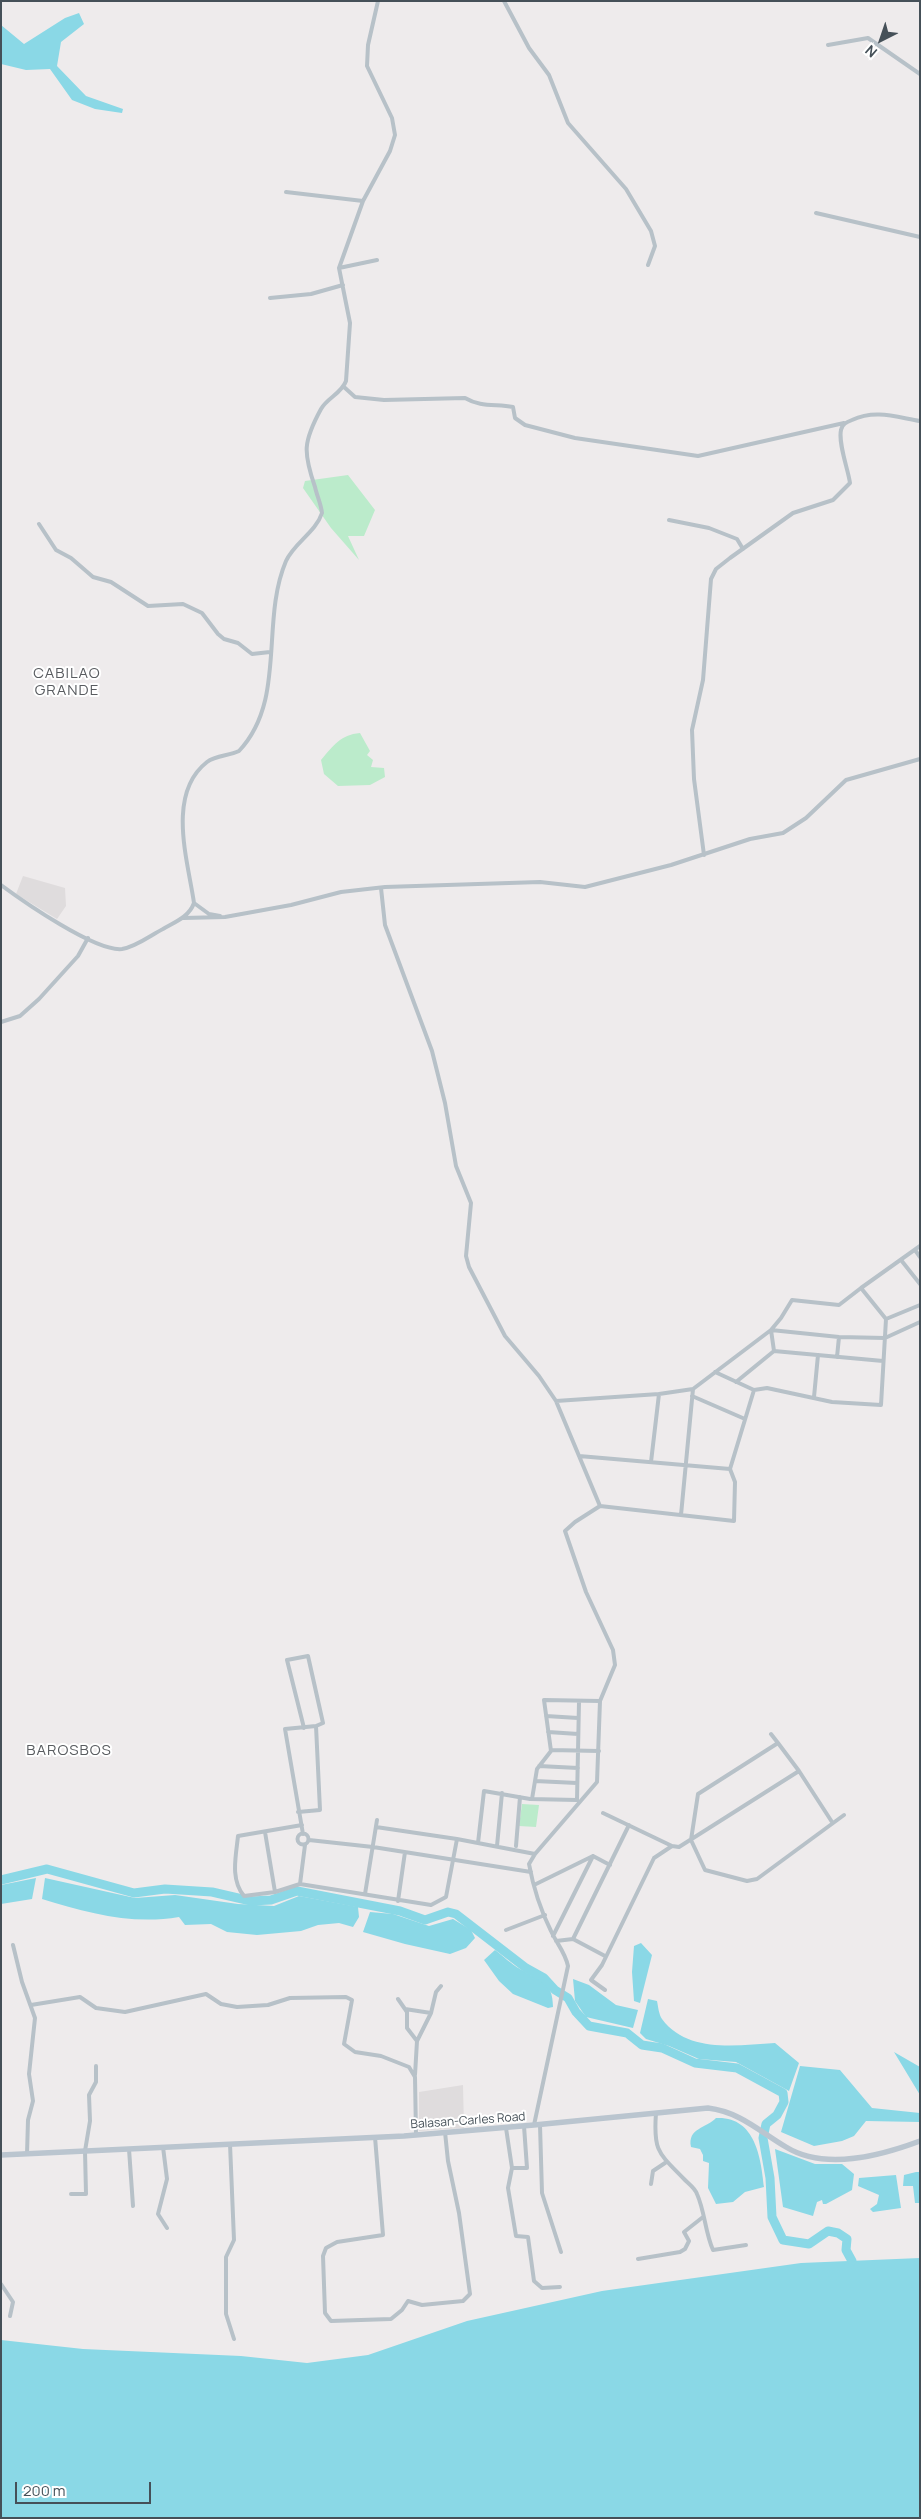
<!DOCTYPE html>
<style>
body{margin:0}
#map{position:relative;width:921px;height:2519px;overflow:hidden;background:#eeebec;font-family:Manrope,sans-serif}
canvas{display:block}
.frame{position:absolute;inset:0;border:2px solid #455058;pointer-events:none}
.north{position:absolute;left:856px;top:15px;width:50px;height:50px;-webkit-text-stroke:4px #fff;paint-order:stroke;rotate:221deg;font-size:14px;font-weight:700;line-height:20px;text-align:center;color:#455058}
.north::after{content:'';display:block;margin:auto;width:18px;height:22px;background:#455058;clip-path:polygon(50% 0,100% 100%,50% 72%,0 100%)}
.scale{position:absolute;left:15px;top:2482px;width:136px;height:22px;box-sizing:border-box;border:2px solid #455058;border-top:0;padding-left:6px;font-size:15px;line-height:18px;white-space:nowrap;color:#455058;-webkit-text-stroke:4px #fff;paint-order:stroke}
</style>
<div id="map">
<canvas width="921" height="2519"></canvas>
<div class="frame"></div>
<div class="north">N</div>
<div class="scale">200 m</div>
</div>
<script>
const g = document.querySelector('canvas').getContext('2d');
g.lineJoin = 'round';
function paint(path, color) {
  g.fillStyle = color;
  g.fill(path, 'evenodd');
}
function stroke(path, color, width, dash) {
  g.strokeStyle = color;
  g.lineWidth = width;
  g.lineCap = dash ? 'butt' : 'round';
  g.setLineDash(dash || []);
  g.stroke(path);
}
function drawText(font, color, halo, rows, align = 'center') {
  g.font = font + ' Manrope,sans-serif';
  g.lineWidth = 4;
  g.setLineDash([]);
  g.textBaseline = 'middle';
  g.strokeStyle = halo;
  g.fillStyle = color;
  for (const [text, x, y, turn = 0] of rows) {
    g.save();
    g.translate(x, y);
    g.rotate((+turn || 0) * Math.PI / 180);
    g.textAlign = isNaN(turn) ? turn : align;
    if (halo) g.strokeText(text, 0, 0);
    g.fillText(text, 0, 0);
    g.restore();
  }
}
paint(new Path2D(`
 M23,876L65,888L66,906L57,919L16,894Z
 M463,2085L464,2128L419,2131V2092Z`), '#dfdcdd');
paint(new Path2D(`
 M348,475L375,510L364,536H348L359,560L331,528L303,488L305,481Z
 M360,733L370,751L367,755L373,760L371,767L384,768L385,777L370,785L338,786L324,774L321,760C334,745 340,735 360,733Z
 M522,1804L539,1805L536,1827L519,1826Z`), '#bbebcb');
paint(new Path2D(`
 M79,13L84,24L61,42L57,66L86,96L123,109L122,113L95,109L72,100L50,69L26,70L1,64V25L24,44L65,18Z
 M36,1878L32,1899L1,1904V1885Z
 M45,1878L135,1898L175,1895L238,1904L274,1906L299,1896L358,1907L359,1917L353,1927L339,1923L318,1925L301,1931L257,1935L227,1932L211,1924L185,1925L179,1917C132,1925 87,1913 42,1899Z
 M370,1912L393,1914L429,1926L453,1919L471,1930L475,1938L466,1948L450,1954L405,1944L363,1932Z
 M641,1943L652,1955L640,2003L634,2001L632,1972L634,1946Z
 M495,1950C503,1956 511,1964 520,1969C539,1981 553,1980 553,2007L548,2008L513,1994L499,1981L484,1960Z
 M573,1979L589,1985L616,2005L638,2010L633,2028L586,2017L575,2001Z
 M648,1999L657,2001C658,2006 659,2015 662,2019C688,2054 738,2045 775,2043L799,2063L789,2091L736,2062L699,2059L669,2046L646,2039L640,2033Z
 M894,2052L920,2067V2095Z
 M800,2066L840,2070L872,2108L920,2113V2122L866,2121L854,2136L842,2141L814,2146L781,2132Z
 M716,2118C755,2116 761,2157 764,2187L745,2192L733,2202L716,2204L708,2188L709,2163L703,2161V2155L700,2149L691,2147C687,2128 707,2128 716,2118Z
 M775,2149L815,2164H842L854,2174L852,2190L826,2204H823L822,2200L817,2202L813,2216L783,2207Z
 M916,2172H920V2203H915L913,2186H903L904,2175Z
 M896,2175L901,2208L873,2212L870,2209L877,2204L879,2195L858,2186L859,2178Z
 M920,2258V2518H1V2340L83,2349L241,2356L307,2363L368,2355L467,2321L602,2291L801,2263Z`), '#8ad8e6');
stroke(new Path2D(`
 M1,1880L47,1869L134,1893L165,1889L212,1892L251,1901L271,1900L297,1891L400,1911L425,1920L448,1912L456,1914L526,1968L544,1978L555,1990L568,1998L576,2012L589,2026L627,2033L642,2045L662,2048L695,2063L737,2068L783,2093L784,2102L777,2115L766,2124L763,2138L770,2178L772,2217L783,2240L809,2244L828,2231L838,2233L847,2239L846,2250L852,2261`), '#8ad8e6', 9);
stroke(new Path2D(`
 M504,1L529,48L549,75L568,123L626,189L651,231L655,246L648,265
 M828,45L868,38L920,74
 M286,192L363,201
 M816,213L920,237
 M339,268L377,260
 M270,298L311,294L343,285
 M344,387L355,397L384,400L465,398C480,407 495,404 513,407L515,418L525,425L575,438L698,456L844,423
 M669,520L709,528L737,539L743,549
 M39,524L56,550L71,558L93,577L111,582L148,606L183,604L202,613L218,634L224,639L238,643L252,654L270,652
 M704,855L694,779L692,730L703,680L711,579L716,569L730,558L793,513L833,500L850,483C848,469 838,443 841,430C842,424 847,422 852,420C875,409 896,417 920,421
 M1,885C24,902 96,952 122,949C136,947 151,935 163,929C175,922 189,917 194,903C188,861 166,794 207,762C216,755 229,756 239,751C287,700 260,622 286,561C294,543 316,532 322,513C321,504 317,496 315,487C303,452 303,442 321,409C327,398 342,393 346,381L350,323L339,268L363,201L390,151L395,135L392,118L367,66L368,45L378,1
 M381,888L385,925L432,1051L445,1103L456,1166L471,1203L466,1256L469,1267L505,1336L539,1376L556,1401L600,1506L734,1521L735,1482L730,1469L579,1456
 M194,903L209,914L220,916
 M183,918L225,917L291,905L341,892L385,887L540,882L585,887L671,865L750,839L783,833L806,818L846,780L920,759
 M1,1022L20,1016L39,999L78,956L88,938
 M915,1250L920,1257
 M901,1260L920,1284
 M886,1319L920,1305
 M774,1351L771,1330L781,1318L792,1300L839,1305L861,1288
 M837,1357L839,1337
 M715,1372L754,1390L767,1388L832,1402L881,1405L886,1319L861,1288L920,1246
 M736,1382L774,1351L883,1361
 M659,1394L693,1389L771,1330L839,1337L885,1338L920,1322
 M692,1396L745,1419
 M814,1397L818,1355
 M556,1401L659,1394L651,1462
 M730,1469L754,1390
 M681,1515L693,1389
 M546,1716L578,1718
 M304,1728L287,1660L308,1656L323,1723L316,1726
 M548,1732L578,1734
 M771,1734L778,1743L698,1794L691,1840L705,1870L747,1881L757,1879L844,1815
 M778,1743L799,1771L832,1822
 M551,1750L599,1751
 M539,1766L578,1768
 M535,1781L577,1783
 M532,1799L537,1769L551,1751L544,1700L600,1701
 M298,1812L320,1810L316,1726L285,1729L303,1834
 M603,1813L672,1846L654,1858L602,1965L591,1980L605,1990
 M265,1832L275,1892L300,1884L431,1905L446,1897L457,1839L376,1827
 M297.5 1839a5.5 5.5 0 1 1 11 0a5.5 5.5 0 1 1-11 0Z
 M457,1839L535,1854
 M309,1840L373,1847L531,1872
 M478,1843L484,1791L530,1799L577,1800L579,1702
 M497,1846L502,1793
 M516,1846L520,1797
 M672,1846L679,1847L799,1771
 M593,1856L610,1865
 M300,1884L305,1845
 M534,1885L593,1856
 M275,1892L244,1896C230,1879 236,1856 238,1836L302,1825
 M365,1894L377,1820
 M398,1901L405,1852
 M506,1930L545,1915
 M553,1936L593,1856
 M573,1939L629,1825
 M556,1941L573,1939L605,1956
 M13,1945L22,1982L35,2018L29,2074L33,2101L28,2120L27,2154
 M398,1999L407,2012V2028L417,2041
 M31,2005L80,1997L96,2008L125,2012L206,1994L221,2004L237,2007L268,2005L290,1998L346,1997L352,2000L344,2044L355,2052L381,2056L409,2067L415,2077L416,2135
 M405,2009L431,2013
 M415,2075L417,2041L431,2013L436,1992L441,1986
 M656,2113C653,2152 659,2153 685,2180C689,2184 695,2188 697,2194C705,2212 705,2232 713,2250L746,2245
 M534,2125L568,1966C565,1952 557,1944 551,1931C541,1911 533,1886 529,1864L535,1854L597,1782L600,1701L615,1665L613,1650L586,1592L565,1531L575,1522L600,1506
 M540,2125L542,2193L561,2252
 M506,2128L512,2168H527L524,2126
 M375,2137L383,2235L337,2242L326,2248L323,2256L325,2313L331,2321L391,2319L402,2310L408,2301L422,2305L463,2301L470,2294L459,2213L448,2161L445,2132
 M230,2144L234,2240L226,2257V2314L234,2339
 M163,2147L167,2179L158,2214L167,2228
 M129,2149L133,2206
 M512,2168L508,2188L516,2236L528,2237L534,2281L542,2288L560,2287
 M651,2184L653,2171L665,2163
 M71,2194H86L85,2151L90,2121L89,2095L96,2082V2066
 M638,2259L680,2252L685,2249L689,2241L684,2232L703,2217
 M1,2284L13,2302L10,2316`), '#b7c1c8', 4);
stroke(new Path2D(`
 M1,2155L404,2136L534,2125L708,2108C740,2112 759,2131 786,2147C825,2171 880,2156 920,2141`), '#bac5cf', 5.5);
drawText('12px', '#455058', '#fff', [
 ["Balasan-Carles Road",468,2121,-4]
]);
g.letterSpacing = '1px';
drawText('15px', '#595c60', '#fff', [
 ["CABILAO",67,674],
 ["GRANDE",67,691],
 ["BAROSBOS",69,1751]
]);
g.letterSpacing = '0px';
</script>
